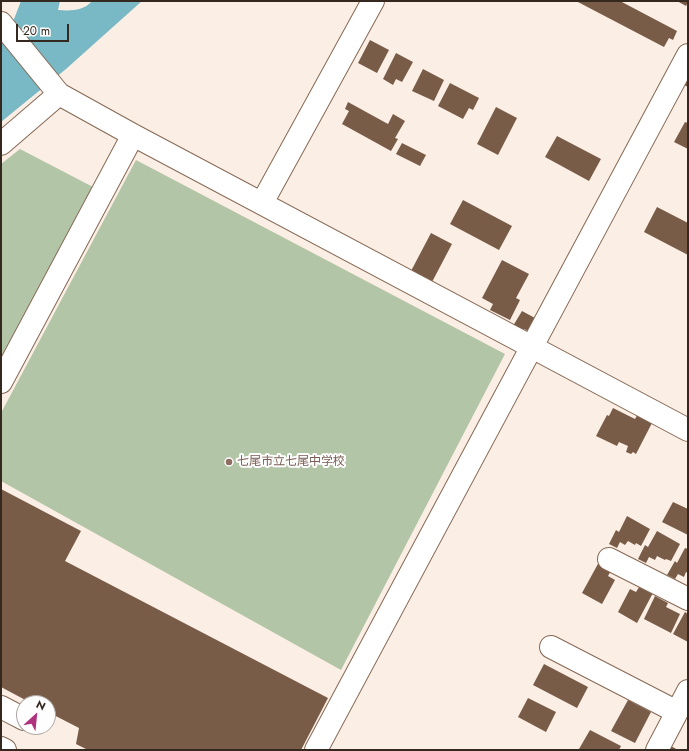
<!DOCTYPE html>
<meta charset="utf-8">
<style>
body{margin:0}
#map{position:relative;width:689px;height:751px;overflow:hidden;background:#fbeee4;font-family:Jost,sans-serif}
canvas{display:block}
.frame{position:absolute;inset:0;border:2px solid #34281f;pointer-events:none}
.north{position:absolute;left:16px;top:695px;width:40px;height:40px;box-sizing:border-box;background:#fefefe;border:1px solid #ada8a5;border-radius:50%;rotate:27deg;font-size:11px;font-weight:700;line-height:16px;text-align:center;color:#34281f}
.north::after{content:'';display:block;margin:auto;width:14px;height:18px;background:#b0317e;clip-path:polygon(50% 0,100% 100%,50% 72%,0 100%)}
.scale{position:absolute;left:16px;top:24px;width:53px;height:18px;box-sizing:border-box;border:2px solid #34281f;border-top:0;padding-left:5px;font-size:12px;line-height:14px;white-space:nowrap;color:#34281f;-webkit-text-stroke:3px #fefefe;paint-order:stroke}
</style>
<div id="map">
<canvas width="689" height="751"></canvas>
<div class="frame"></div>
<div class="north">N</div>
<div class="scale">20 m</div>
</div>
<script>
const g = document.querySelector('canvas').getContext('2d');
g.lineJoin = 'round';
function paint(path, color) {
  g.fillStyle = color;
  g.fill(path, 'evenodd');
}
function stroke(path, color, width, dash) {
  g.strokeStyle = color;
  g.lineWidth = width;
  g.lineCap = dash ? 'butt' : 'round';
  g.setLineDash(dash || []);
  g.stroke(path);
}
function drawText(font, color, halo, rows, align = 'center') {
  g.font = font + ' Jost,"Noto Sans JP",sans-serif';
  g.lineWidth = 4;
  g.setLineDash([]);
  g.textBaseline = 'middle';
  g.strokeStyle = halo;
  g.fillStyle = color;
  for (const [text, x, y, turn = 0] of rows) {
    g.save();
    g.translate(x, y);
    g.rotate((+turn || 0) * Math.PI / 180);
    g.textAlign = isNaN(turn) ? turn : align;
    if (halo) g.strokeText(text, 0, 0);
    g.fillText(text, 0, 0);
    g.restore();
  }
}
paint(new Path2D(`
 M20,149L93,187L1,362V164Z
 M136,160L505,354L341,670L1,481V413Z`), '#b2c5a6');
paint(new Path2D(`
 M21,1H60L58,10C70,11 84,11 92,1H142L66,69L1,122V35L11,27Z`), '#79b9c5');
paint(new Path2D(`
 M576,1H620L677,31L673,40L669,38L664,47Z
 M677,1H688V2L686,6Z
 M370,40L389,50L377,73L358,63Z
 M396,53L413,62L402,82L396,79L393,85L383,79Z
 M423,69L444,80L434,101L412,91Z
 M688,74V87L682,84Z
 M450,83L479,98L473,110L469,108L463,119L438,106Z
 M348,102L388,124L393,114L405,121L395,138L398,139L391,151L342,124L349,111L345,109Z
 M496,107L517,118L498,155L477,144Z
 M685,122L688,123V149L674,142Z
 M557,136L601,159L589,181L545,157Z
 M402,143L426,155L420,166L396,154Z
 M463,200L512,226L499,250L450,224Z
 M657,207L688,223V255L644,232Z
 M431,233L452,244L432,282L411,271Z
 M502,260L529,274L516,298L520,300L510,320L490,310L493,304L482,298Z
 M522,311L535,318L528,331L524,329L523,331L513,326Z
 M613,408L635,419L639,412L652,423L636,454L633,452L631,454L626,452L628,446L619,442L617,446L596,436L607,415L609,416Z
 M1,489L81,531L65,561L328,698L301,750H88L76,744L79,728L48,712V703H31L1,687Z
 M673,502L688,509V535L662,522Z
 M627,516L650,529L641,546L636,543L635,545L628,541L625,545L620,542L617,548L609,544L616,530L619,532Z
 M657,531L680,544L671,561L666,559L665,560L657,556L655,560L649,557L646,563L638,559L645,545L648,547Z
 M685,548L688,549V573L686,572L684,577L678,574L675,579L667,575L675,561L677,563Z
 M599,562L612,569L608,576L615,580L602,604L582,593Z
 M641,584L654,591L637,623L618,612L630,589L636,592Z
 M655,596L668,603L666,607L680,614L671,633L644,619Z
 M685,612L688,614V642L673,634Z
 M544,664L588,687L577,708L533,685Z
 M528,698L556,712L546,732L518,717Z
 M628,700L651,712L635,743L611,731Z
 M590,730L621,746L619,750H582L579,749Z
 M669,745L678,750H667Z`), '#785c48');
const minor = new Path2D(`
 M1,23L59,94L133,135L688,430
 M1,144L59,94
 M262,203L373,1
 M1,382L133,135
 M609,559L688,599
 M551,647L677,712
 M1,707L24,719
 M1,748L5,750
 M316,750L688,55
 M657,750L688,691`);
stroke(minor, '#866955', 24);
stroke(minor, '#fff', 22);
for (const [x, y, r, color] of [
 [229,462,4,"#8d6e63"]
]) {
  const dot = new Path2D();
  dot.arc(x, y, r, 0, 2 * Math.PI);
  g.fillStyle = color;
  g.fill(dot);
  stroke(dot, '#fefefe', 1.5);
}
drawText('12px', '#785e54', '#fefefe', [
 ["七尾市立七尾中学校",237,462]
], 'left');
</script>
